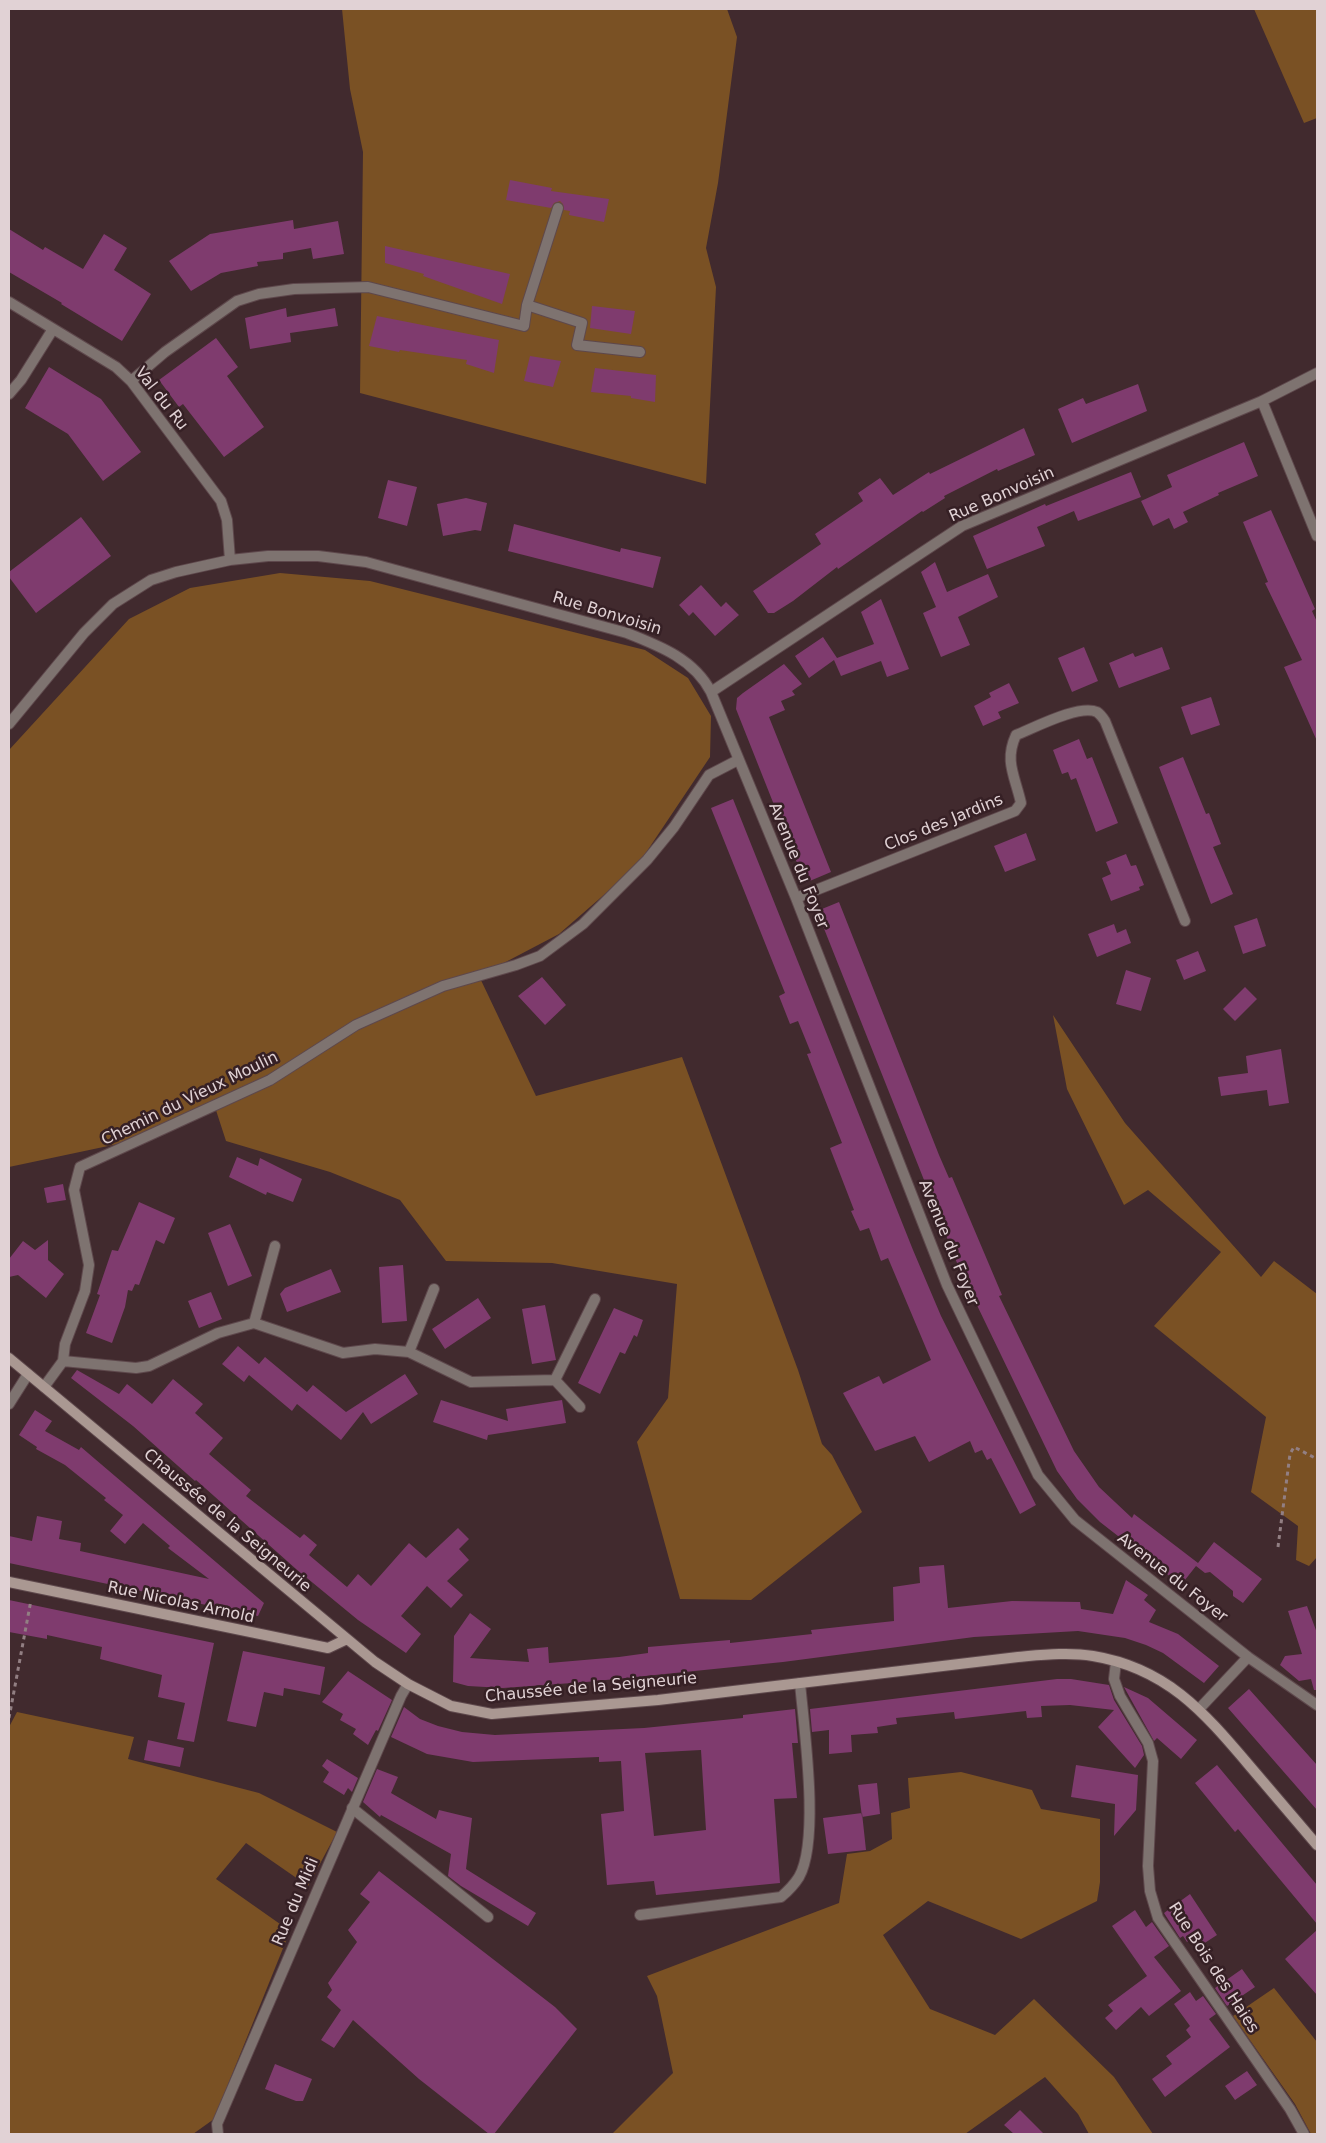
<!DOCTYPE html>
<meta charset="utf-8">
<style>
body{margin:0}
#map{position:relative;width:1326px;height:2143px;overflow:hidden;background:#412a2e;font-family:"DejaVu Sans",sans-serif}
canvas{display:block}
.frame{position:absolute;inset:0;border:10px solid #e1d2d5;pointer-events:none}
</style>
<div id="map">
<canvas width="1326" height="2143"></canvas>
<div class="frame"></div>
</div>
<script>
const g = document.querySelector('canvas').getContext('2d');
g.lineJoin = 'round';
function paint(path, color) {
  g.fillStyle = color;
  g.fill(path, 'evenodd');
}
function stroke(path, color, width, dash) {
  g.strokeStyle = color;
  g.lineWidth = width;
  g.lineCap = dash ? 'butt' : 'round';
  g.setLineDash(dash || []);
  g.stroke(path);
}
function drawText(font, color, halo, rows, align = 'center') {
  g.font = font + ' "DejaVu Sans",sans-serif';
  g.lineWidth = 5;
  g.setLineDash([]);
  g.textBaseline = 'middle';
  g.strokeStyle = halo;
  g.fillStyle = color;
  for (const [text, x, y, turn = 0] of rows) {
    g.save();
    g.translate(x, y);
    g.rotate((+turn || 0) * Math.PI / 180);
    g.textAlign = isNaN(turn) ? turn : align;
    if (halo) g.strokeText(text, 0, 0);
    g.fillText(text, 0, 0);
    g.restore();
  }
}
paint(new Path2D(`
 M342,9H727L737,37L718,183L706,248L716,287L706,484L360,393L363,152L350,89Z
 M1254,9H1317V118L1304,123Z
 M280,573L370,581L645,650L688,678L711,716L710,757L637,866L559,934L479,976L536,1096L682,1057L798,1370L822,1444L832,1455L862,1512L751,1600L680,1599L637,1442L668,1398L677,1284L552,1263L446,1261L400,1200L330,1172L226,1141L213,1101L127,1142L9,1167V750L129,619L190,588Z
 M1053,1015L1125,1123L1261,1277L1274,1261L1317,1294V1557L1309,1566L1296,1560L1298,1526L1251,1492L1266,1417L1154,1326L1221,1252L1148,1190L1124,1205L1067,1089Z
 M17,1712L134,1737L128,1759L259,1793L337,1832L308,1886L246,1843L216,1879L290,1931L214,2119L193,2134H9V1727Z
 M961,1772L1032,1790L1041,1809L1100,1819V1882L1097,1901L1021,1939L928,1901L883,1935L930,2009L995,2035L1034,1999L1114,2077L1153,2134H1089L1078,2114L1045,2077L965,2134H612L673,2073L657,1996L647,1976L839,1903L847,1854L870,1851L892,1839L891,1813L910,1808L908,1778Z
 M1274,1988L1317,2042V2134H1311L1295,2104L1233,2016Z`), '#7a5124');
paint(new Path2D(`
 M510,180L552,188L551,191L609,199L604,222L569,215L570,211L564,210L563,204L560,201L554,203L551,208L506,200Z
 M293,220L294,229L338,221L344,254L313,259L311,248L283,253V259L257,262L258,266L221,273L191,291L169,261L210,234Z
 M9,229L43,250L45,247L83,269L104,234L127,248L114,270L151,294L122,341L61,304L62,303L9,272Z
 M385,246L510,274L502,304L423,276L424,274L385,263Z
 M592,306L635,311L631,334L590,328Z
 M286,308L287,317L335,308L338,326L290,333L291,342L250,349L245,318Z
 M377,316L499,340L494,373L466,364L467,360L400,350L399,352L369,346Z
 M216,338L238,367L227,376L264,427L224,457L183,404L179,407L159,380Z
 M530,356L561,361L553,387L524,381Z
 M49,367L101,399L141,452L103,481L68,434L25,408Z
 M595,368L656,375L655,402L631,398V396L591,392Z
 M1138,384L1147,411L1072,443L1058,409L1083,398L1086,404Z
 M1024,428L1035,455L998,471L997,469L944,496L945,498L923,512L922,511L838,569L837,567L793,601L774,613H768L753,591L821,544L815,534L863,501L858,493L880,478L893,495L929,472L930,474Z
 M1244,442L1258,476L1218,493L1219,495L1183,512L1188,522L1174,529L1169,518L1153,526L1141,501L1172,487L1167,475Z
 M1131,472L1141,497L1078,521L1074,511L1037,527L1045,546L987,569L973,536L1045,504L1046,506Z
 M388,480L417,487L407,526L378,518Z
 M466,498L487,503L481,531L475,530L443,536L437,504Z
 M1271,510L1315,609L1312,611L1317,622V741L1284,667L1302,660L1265,583L1268,582L1243,522Z
 M81,517L111,556L36,613L9,577V572Z
 M514,524L620,552L621,548L661,557L653,588L508,551Z
 M935,562L947,592L988,574L998,597L958,617L970,645L941,657L923,613L936,607L921,572Z
 M701,585L721,607L726,602L739,615L715,636L693,612L689,616L679,605Z
 M881,599L909,669L887,677L881,661L841,676L834,660L809,678L795,656L823,637L837,658L874,644L861,612Z
 M1084,647L1098,681L1072,692L1058,658Z
 M1162,647L1170,669L1119,688L1109,663L1133,653L1135,657Z
 M784,664L802,684L792,691L795,695L781,701L785,710L769,717L831,872L805,883L736,709L737,698L743,693Z
 M1009,683L1019,703L998,712L1001,718L983,726L974,706L991,697L989,693Z
 M1211,697L1220,725L1191,735L1181,707Z
 M1079,739L1087,759L1092,757L1118,823L1096,832L1076,778L1071,780L1068,772L1062,774L1053,750Z
 M1183,757L1206,814L1209,813L1221,844L1213,847L1233,894L1211,904L1159,767Z
 M733,799L913,1250L941,1316L1036,1505L1020,1514L991,1458L987,1460L982,1450L975,1453L970,1441L929,1462L915,1436L875,1451L843,1393L879,1376L883,1384L931,1360L888,1258L881,1261L869,1228L860,1231L851,1211L854,1210L830,1148L842,1143L807,1054L811,1053L798,1021L790,1024L779,996L785,993L711,808Z
 M1026,833L1036,860L1005,872L994,846Z
 M1126,854L1131,866L1136,865L1144,885L1139,887L1140,890L1111,901L1102,878L1111,874L1106,862Z
 M839,902L939,1155L949,1178L952,1177L1002,1295L999,1296L1074,1451L1099,1487L1132,1518L1134,1514L1198,1563L1214,1542L1262,1579L1243,1603L1233,1596V1591L1210,1572L1205,1573L1196,1566L1181,1585L1100,1522L1077,1499L1057,1471L959,1268L817,911Z
 M1257,918L1266,946L1243,954L1234,926Z
 M1114,924L1117,933L1126,929L1131,943L1097,957L1088,934Z
 M1198,951L1206,971L1184,980L1176,960Z
 M1126,970L1151,978L1141,1011L1116,1004Z
 M542,977L566,1005L545,1025L518,996Z
 M1245,987L1257,999L1235,1021L1223,1009Z
 M1281,1049L1289,1103L1269,1106L1267,1090L1221,1096L1218,1077L1248,1073L1246,1056Z
 M237,1157L258,1166L260,1158L302,1179L293,1202L267,1192L266,1195L229,1177Z
 M63,1184L66,1200L47,1203L44,1188Z
 M139,1202L175,1218L164,1244L156,1240L139,1285L135,1284L132,1291L128,1290L125,1307L112,1343L86,1333L100,1295L97,1294L112,1250L118,1251Z
 M230,1224L252,1276L228,1286L208,1233Z
 M48,1240V1260L64,1274L46,1298L18,1275L9,1277V1259L23,1241L35,1250Z
 M403,1265L407,1321L382,1323L379,1267Z
 M331,1269L341,1292L287,1312L280,1294L285,1288Z
 M211,1292L222,1319L199,1328L188,1301Z
 M478,1298L491,1318L445,1349L432,1329Z
 M545,1305L556,1360L532,1364L522,1309Z
 M614,1308L643,1320L637,1337L634,1335L625,1354L620,1352L600,1394L578,1383Z
 M238,1346L259,1364L265,1357L307,1392L313,1385L346,1412L405,1374L418,1394L371,1424L363,1412L341,1440L297,1404L292,1411L249,1375L244,1382L222,1364Z
 M77,1370L119,1394L127,1384L152,1404L173,1379L203,1404L195,1413L223,1438L209,1454L251,1490L246,1496L300,1538L304,1534L317,1545L309,1555L347,1587L358,1574L371,1586L409,1543L426,1558L458,1528L469,1539L459,1549L469,1560L447,1581L463,1595L451,1608L427,1586L401,1616L421,1634L406,1653L358,1620L296,1569L196,1480L195,1481L133,1426L71,1378Z
 M441,1400L508,1421L506,1409L562,1400L566,1423L488,1435L487,1440L433,1422Z
 M35,1410L52,1421L45,1431L79,1450L81,1447L95,1459L264,1603L258,1616L9,1563V1536L32,1541L37,1516L62,1521L59,1539L81,1543L80,1551L209,1579L168,1548L170,1546L143,1523L125,1544L110,1531L123,1515L104,1500L106,1498L65,1465L36,1449L37,1447L19,1435Z
 M944,1565L948,1608L1012,1601L1080,1602L1081,1609L1113,1614L1126,1580L1148,1595L1144,1600L1156,1610L1149,1622L1178,1634L1219,1666L1204,1683L1163,1653L1146,1645L1125,1638L1078,1631L974,1637L783,1662L586,1682L503,1688L468,1686L453,1682L454,1636L470,1613L491,1629L470,1658L529,1662L527,1649L548,1647L549,1663L619,1657L648,1653V1647L730,1640V1643L812,1634L811,1630L894,1621L893,1587L920,1583L919,1567Z
 M9,1600L214,1643L194,1742L177,1739L185,1703L158,1697L162,1675L100,1659L102,1647L47,1635V1639L9,1632Z
 M1307,1606L1317,1633V1690H1314L1311,1679L1299,1681L1280,1665L1285,1656L1302,1654L1288,1611Z
 M243,1651L325,1667L320,1695L284,1688L283,1696L264,1692L256,1727L227,1721Z
 M348,1671L392,1700L378,1731L376,1730L368,1745L353,1734L356,1729L340,1720L343,1714L322,1702Z
 M1057,1679H1071L1109,1685L1114,1700L1142,1746L1144,1755L1135,1768L1098,1727L1114,1710L1070,1705L1041,1706L1042,1717L1027,1718L1026,1711L955,1719L954,1712L896,1718L897,1724L877,1727L878,1733L851,1735L852,1752L829,1754V1730L812,1732L810,1709Z
 M1124,1687L1148,1698L1197,1740L1181,1759L1157,1738L1154,1741Z
 M1249,1689L1317,1765V1810L1228,1708Z
 M404,1707L420,1719L438,1726L462,1732L495,1735L644,1728L743,1718V1715L795,1709L798,1743H792L797,1798L774,1799L780,1883L656,1895L654,1881L607,1885L601,1814L624,1811L621,1761L599,1762V1757L473,1762L427,1754L391,1737ZM701,1750L706,1830L654,1836L645,1753Z
 M148,1740L184,1748L180,1767L144,1760Z
 M327,1759L358,1778L352,1792L348,1788L344,1795L323,1782L329,1772L322,1766Z
 M1076,1765L1138,1775L1136,1810L1114,1836L1115,1804L1071,1797Z
 M1217,1765L1317,1885V1924L1238,1829L1235,1832L1195,1783Z
 M377,1769L398,1777L391,1793L436,1819L439,1810L472,1818L466,1869L536,1913L528,1926L461,1886L448,1876L451,1854L381,1815L380,1817L363,1802Z
 M877,1783L880,1814L862,1817L858,1785Z
 M862,1813L866,1850L828,1854L823,1818Z
 M379,1871L555,2007L577,2029L494,2134H489L419,2079L353,2020L334,2048L321,2040L341,2010L327,1997L332,1990L328,1983L357,1942L348,1930L370,1902L360,1894Z
 M1190,1894L1217,1935L1200,1946L1194,1937L1187,1942L1183,1936L1180,1938L1164,1913Z
 M1135,1910L1146,1927L1152,1922L1169,1946L1154,1957L1181,1991L1149,2016L1141,2007L1116,2030L1105,2018L1113,2011L1108,2005L1147,1976L1112,1926Z
 M1317,1930V1995L1285,1959Z
 M1242,1969L1255,1987L1227,2006L1215,1988Z
 M1190,1992L1196,2001L1203,1996L1216,2014L1209,2019L1230,2047L1165,2097L1152,2079L1172,2064L1166,2056L1191,2037L1186,2030L1190,2026L1174,2004Z
 M275,2064L312,2079L303,2101H296L265,2089Z
 M1247,2071L1257,2085L1235,2100L1225,2086Z
 M1020,2110L1044,2134H1014L1004,2125Z`), '#7f3b6e');
const lane = new Path2D(`
 M9,1404L28,1374
 M352,1808L488,1917
 M640,1915L781,1897C788,1891 794,1885 799,1877C820,1840 804,1728 800,1683`);
const street = new Path2D(`
 M9,302L116,367L131,381L221,501L227,520L230,560
 M527,305L558,208
 M131,381L165,352L237,301L259,294L294,289L368,287L524,326L527,305L582,323L577,345L640,352
 M9,394L21,380L53,329
 M1262,401L1317,536
 M711,692L962,526L1262,401L1317,373
 M9,724L84,633L113,604L151,580L176,572L230,560L268,556H318L366,562L627,633C660,646 694,659 711,692L796,898L947,1285L1038,1475L1075,1520L1248,1657L1200,1708
 M796,898L1015,811L1021,803C1015,776 1004,761 1016,735C1034,728 1079,704 1097,712C1100,714 1103,718 1105,721L1185,921
 M254,1323L275,1246
 M409,1352L434,1289
 M63,1361L136,1368L149,1366L218,1333L254,1323L343,1353L375,1349L409,1352L471,1382L555,1380L580,1407
 M555,1380L595,1299
 M44,1387L63,1361L65,1344L85,1291L89,1265L74,1190L80,1167L270,1080L356,1025L443,986L516,965L540,956L583,924L647,860L674,827L709,775L738,760
 M1248,1657L1317,1705
 M1116,1662L1114,1679L1120,1696L1148,1743L1153,1761L1148,1866L1150,1891L1158,1918L1290,2109L1304,2134
 M218,2134L217,2124L401,1696L408,1684`);
const secondary = new Path2D(`
 M9,1358L375,1662L408,1684L451,1706L492,1714L515,1712L658,1700L1018,1657C1042,1655 1068,1652 1093,1656C1166,1668 1203,1711 1248,1764C1271,1791 1294,1818 1317,1845
 M9,1582L328,1648L345,1640`);
stroke(lane, '#5e484c', 12);
stroke(street, '#5e484c', 12);
stroke(secondary, '#5e484c', 12);
stroke(new Path2D(`
 M1278,1547L1290,1454L1294,1447L1317,1459
 M9,1718L31,1600`), '#927f83', 3, [4, 4]);
stroke(lane, '#7e7370', 10);
stroke(street, '#7e7370', 10);
stroke(secondary, '#aa9892', 10);
drawText('16px', '#e1d2d5', '#362025', [
 ["Val du Ru",161,399,52],
 ["Rue Bonvoisin",1002,495,-24],
 ["Rue Bonvoisin",607,614,17],
 ["Clos des Jardins",944,823,-22],
 ["Avenue du Foyer",798,866,68],
 ["Chemin du Vieux Moulin",190,1099,-26],
 ["Avenue du Foyer",948,1243,68],
 ["Chaussée de la Seigneurie",227,1521,40],
 ["Avenue du Foyer",1172,1578,38],
 ["Rue Nicolas Arnold",181,1603,12],
 ["Chaussée de la Seigneurie",591,1688,-5],
 ["Rue du Midi",296,1902,-67],
 ["Rue Bois des Haies",1213,1968,57]
]);
</script>
